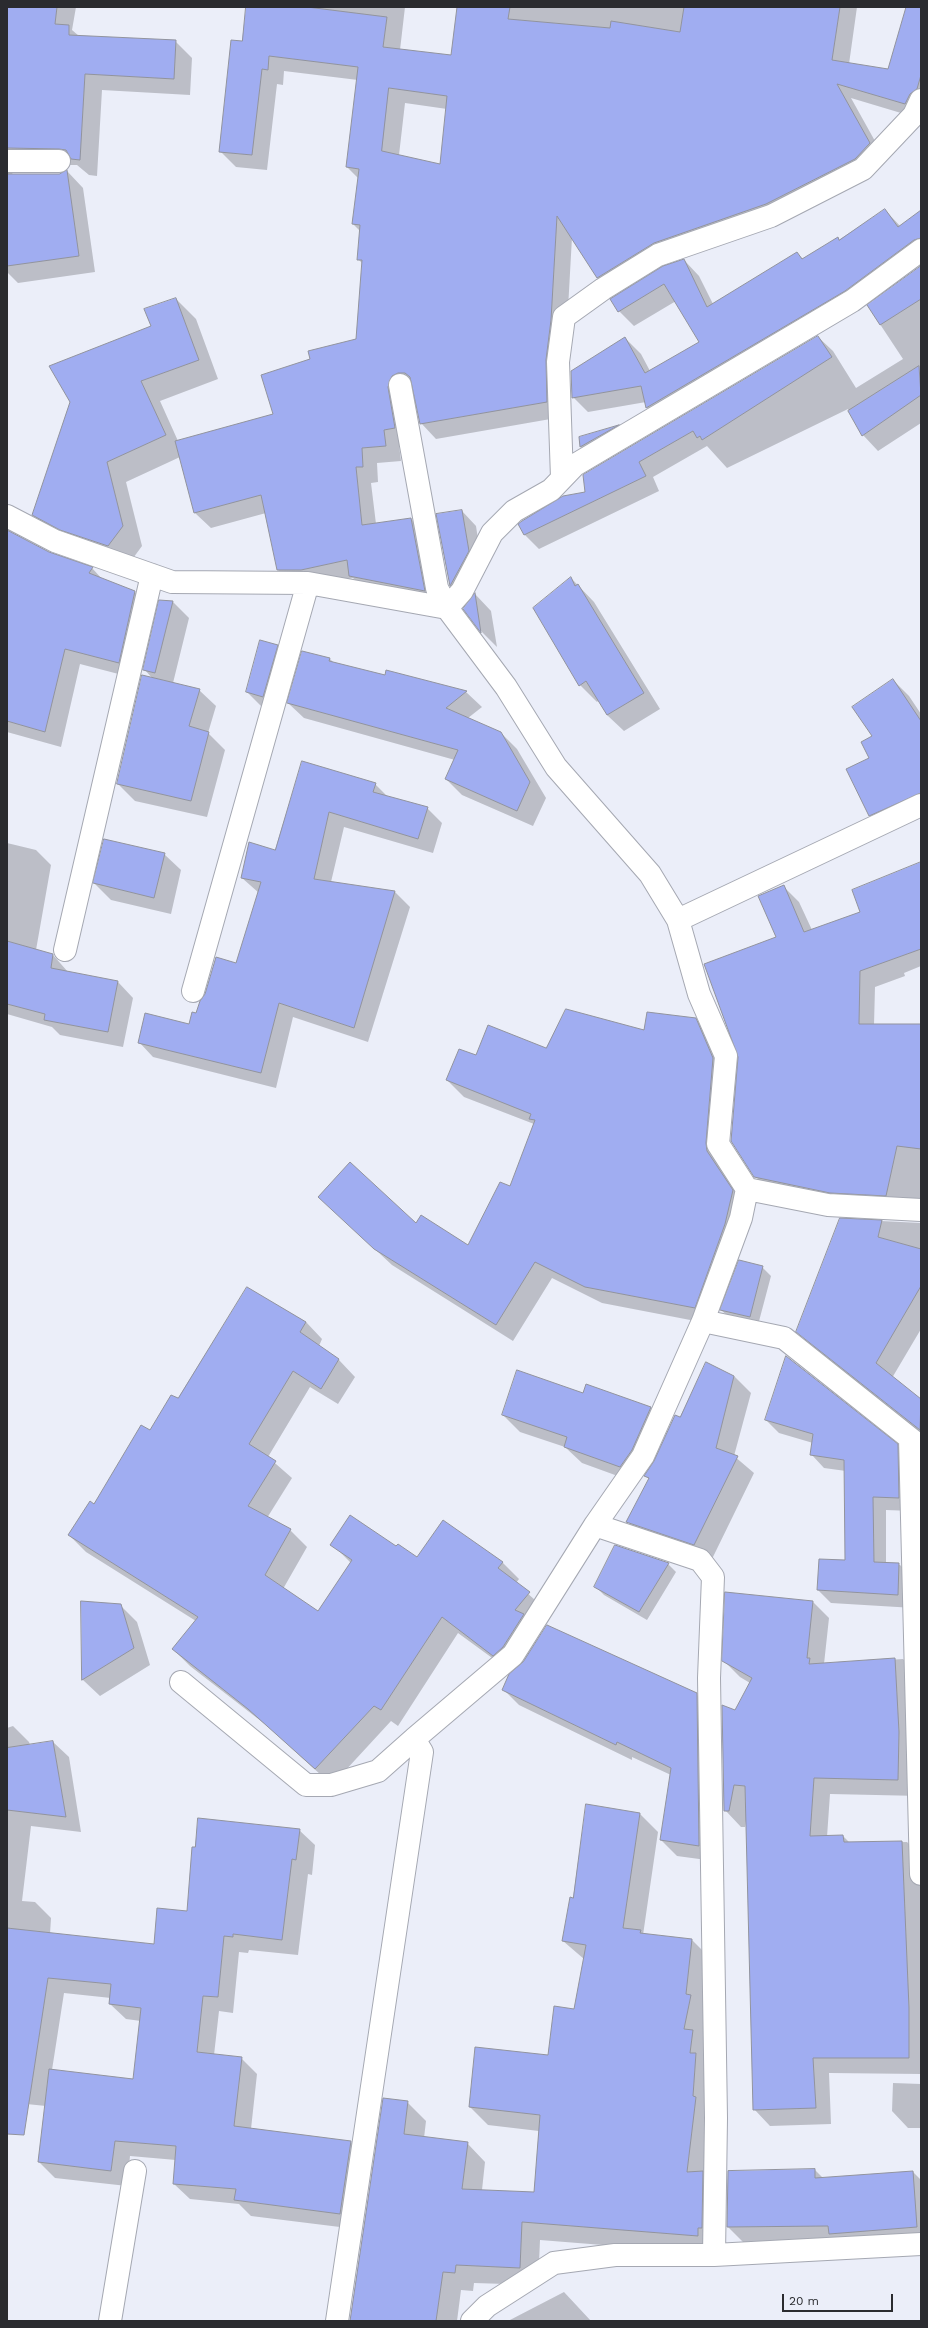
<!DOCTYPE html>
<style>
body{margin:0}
#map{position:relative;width:928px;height:2328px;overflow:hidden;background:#ebeef9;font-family:"Work Sans",sans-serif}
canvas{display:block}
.frame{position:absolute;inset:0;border:8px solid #2a2b2f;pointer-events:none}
.scale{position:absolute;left:782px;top:2294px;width:111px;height:18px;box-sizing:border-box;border:2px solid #2a2b2f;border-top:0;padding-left:5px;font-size:12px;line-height:14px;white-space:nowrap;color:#2a2b2f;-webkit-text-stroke:3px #ebeef9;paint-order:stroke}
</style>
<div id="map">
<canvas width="928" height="2328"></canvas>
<div class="frame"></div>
<div class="scale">20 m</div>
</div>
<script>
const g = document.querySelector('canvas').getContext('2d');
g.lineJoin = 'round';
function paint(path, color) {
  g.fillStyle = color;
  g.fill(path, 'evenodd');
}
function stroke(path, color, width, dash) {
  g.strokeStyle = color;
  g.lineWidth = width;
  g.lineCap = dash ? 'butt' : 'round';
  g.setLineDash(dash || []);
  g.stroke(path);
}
paint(new Path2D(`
 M7,7H76L72,30L79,36L175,41L192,58L190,95L102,90L97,176L89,175L77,165H24L17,167L12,174H59L67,171L83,188L95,272L18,283L7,272Z
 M247,7H405L400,50L452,56L458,7H857L849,64L889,70L921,20V119L851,98L885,159L670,258L613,293L598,278L572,237L562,417L436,439L421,423L414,387L404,396L410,443L399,445L401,461L377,463L378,482L371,483L376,524L411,519L427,534L440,606L366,591L353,578L317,586L294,585L278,570L266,513L211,528L195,513L180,457L126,482L142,546L128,565L53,534L33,515L152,327L176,299L196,319L218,379L160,401L178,441L274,414L312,360L356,340L363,264L358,259L361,232L353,224L358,178L347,167L358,80L284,71L283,85L277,84L267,170L236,167L220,151L243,42ZM405,103L447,109L441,165L399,155ZM54,525L65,531L64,533L54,527Z
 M885,210L901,227L921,212V238L917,241L921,240L663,423L647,408L646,402L588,412L573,397L625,338L641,354L650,371L701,342L676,301L634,326L619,311L684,260L699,276L713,304L797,253L803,259L838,238L839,240Z
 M921,267V423L878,451L863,435L848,409L727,468L707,446L653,477L659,491L539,549L524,534L818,337L833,351L856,388L903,359L868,306Z
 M618,426L626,433L589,455L581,447L580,438Z
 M462,511L476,526L482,566L465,599L451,585L437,515Z
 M7,531L49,553L92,568L103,580L135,592L150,608L134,678L80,664L61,747L7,732Z
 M571,578L594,602L660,709L624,731L607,715L599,700L597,702L580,685Z
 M475,594L491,611L497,647L482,632L464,609Z
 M160,601L173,602L189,618L173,683L199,690L216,706L208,733L225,750L207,817L135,801L118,784L153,679L144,669Z
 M277,645L294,662L264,709L247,692Z
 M330,659L334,663L385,677L466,692L482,707L468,718L501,733L517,749L546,798L533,826L462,795L446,779L455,760L304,718L288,703Z
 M893,680L909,696L921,714V814L885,831L870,815V758L874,737Z
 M303,762L375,784L388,797L427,808L442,823L433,853L344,827L331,882L395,892L410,907L368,1042L293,1017L276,1088L153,1057L139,1042L189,1025L237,964L259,893L242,878L276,851Z
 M7,843L36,850L51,865L36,950L53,955L68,972L118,982L133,998L123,1047L60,1035L52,1027L7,1014Z
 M164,854L181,870L171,914L111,900L94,883Z
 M921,863V966L904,973L905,976L875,987L874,1025L921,1039V1212L771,1192L755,1176L784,887L799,902L812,930L861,912Z
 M696,1019L712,1036L729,1075L722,1161L749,1207L711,1324L602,1303L552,1278L513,1341L392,1265L336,1213L416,1224L469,1247L510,1188L534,1124L464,1097L447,1080L477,1056L547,1049Z
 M841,1219L921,1223V1329L892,1378L921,1403V1433L813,1347L797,1331Z
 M762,1267L771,1276L758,1325L730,1318L721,1310Z
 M247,1288L306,1322L322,1339L319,1346L339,1360L355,1377L338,1404L310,1387L268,1457L292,1478L267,1518L290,1530L307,1547L283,1589L318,1612L351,1563L332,1544L397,1547L418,1559L502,1562L519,1579L516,1583L545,1609L510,1671L458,1633L398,1726L391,1721L332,1785L266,1725L190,1666L173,1649L196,1621L86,1552L69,1535L150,1432L178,1400Z
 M734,1376L751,1393L734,1456L754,1473L711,1561L644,1539L628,1522L649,1479L646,1476L681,1418Z
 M583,1395L651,1407L667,1424L637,1483L582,1463L565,1447L520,1432L503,1415Z
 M766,1420L897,1445L910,1459L912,1511L886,1510V1564L900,1565L913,1578L914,1608L831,1603L818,1590L846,1561V1471L824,1468L811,1454L813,1443L779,1433Z
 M668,1564L676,1572L647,1620L604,1595L596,1587Z
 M82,1602L120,1605L137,1622L150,1665L100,1696L83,1680Z
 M813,1602L829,1618L824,1664L903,1659L919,1675L921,1796L830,1794L827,1837L843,1836L850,1843L907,1842L921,1856V2074L829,2073L831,2124L770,2126L754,2109L746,1820L745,1827H741L725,1810L735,1712L750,1683L740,1677L723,1660Z
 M503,1689L696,1694L712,1710L714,1861L677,1856L661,1840L671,1775L632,1757V1760L519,1705Z
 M13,1726L29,1742L30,1745L53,1742L69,1757L81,1832L31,1826L22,1901L35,1902L51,1918L50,1934L155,1945L188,1912L299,1830L315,1845L312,1875L308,1874L298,1955L249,1950L248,1953L239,1952L233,2013L219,2011L214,2055L241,2058L257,2074L251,2129L351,2142L367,2158L356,2229L251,2216L239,2204L190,2199L174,2184L176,2160L130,2156L127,2186L55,2178L39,2162L46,2106L7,2102V1728ZM64,1993L111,1998L110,2004L126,2019L141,2021L134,2080L52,2070Z
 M587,1805L640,1814L658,1832L643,1935L692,1940L710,1958L709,2014L704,2042L711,2049L716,2254L540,2240L538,2285L474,2283L473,2291L461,2290L457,2321H351L407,2102L426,2121L424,2138L467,2143L485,2162L482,2190L534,2193L539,2131L488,2125L470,2107L549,2056L575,2010L584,1959L563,1941L574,1899Z
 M893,2083L921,2084V2128H908L892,2111Z
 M815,2170L823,2178L913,2172L921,2180V2245L745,2244L728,2227Z
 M564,2292L591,2321H508Z`), '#0003');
const building = new Path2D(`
 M7,7H57L55,24L69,25V35L176,40L174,79L85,74L80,160L71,159L66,150L59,149L7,148Z
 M246,7H307L387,17L383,47L451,55L457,7H510L508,19L610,28L611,21L680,32L684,7H840L832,60L888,69L906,7H921V75L917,89L910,94L905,104L837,84L870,143L855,159L766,204L654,243L597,278L557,216L551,320L546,360L547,402L420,424L410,377L405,373H398L392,376L388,387L395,428L384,430L386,446L362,448L363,467H356L362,525L411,518L425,591L349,576L347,560L301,570H277L261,495L194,513L175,441L273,414L261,375L310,359L308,351L356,339L362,260H357L360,225L352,224L359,169L346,167L358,67L269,56L268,70L262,69L252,155L219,152L231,40L242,41ZM389,88L447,96L440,164L382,151Z
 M67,170L79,256L7,266V174H59Z
 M885,209L898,227L921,210V238L914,240L845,291L646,408L641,386L572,398L571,371L625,337L645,373L699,342L664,284L618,312L610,299L663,266L684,259L707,307L797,252L802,259L838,237L839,240Z
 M921,266V299L880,325L867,305Z
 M176,298L199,360L141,381L166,435L107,462L123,526L108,546L60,530L32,515L70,402L49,366L151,326L144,309Z
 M818,336L832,357L702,440L700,436L697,438L693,431L639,462L646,476L524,535L518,524L522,521L563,496L585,492L583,475Z
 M919,366L921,395L862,436L848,411Z
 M619,425L580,447L579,437Z
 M462,510L469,551L450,586L436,514Z
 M7,530L49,552L93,567L89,573L135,591L119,663L65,649L45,732L7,721Z
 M571,577L575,586L578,584L644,693L607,715L586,681L579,686L533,608Z
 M475,593L481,633L463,609Z
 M159,600L173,601L155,673L143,670Z
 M260,640L278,645L263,697L246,692Z
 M302,651L330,658L329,661L385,675L386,670L467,691L446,708L501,732L530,782L517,811L445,779L458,750L287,703Z
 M142,675L200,689L189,726L209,732L191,801L117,784Z
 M893,679L921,721V793L869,816L846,769L869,758L861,742L872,736L852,707Z
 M302,761L376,783L373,792L428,807L418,839L329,812L314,879L395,891L354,1028L279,1003L261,1073L138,1043L145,1013L189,1024L192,1012L196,1013L200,1001L205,994L216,957L236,963L261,882L241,878L249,842L275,850Z
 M104,839L165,853L154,898L93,883Z
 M921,862V949L860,971L859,1024H921V1149L897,1146L886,1196L830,1193L754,1177L731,1141L738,1057L704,964L776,937L758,896L784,885L804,932L860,912L852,890Z
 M7,941L53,954L51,968L118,981L108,1032L44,1020L45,1014L7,1004Z
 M566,1009L644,1030L647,1012L696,1018L713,1058L706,1143L707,1151L733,1190L725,1224L695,1308L585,1287L535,1262L496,1325L374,1249L318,1197L350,1162L416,1223L421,1215L468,1245L500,1182L510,1186L535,1120L529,1119L531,1114L446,1080L459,1049L476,1055L488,1025L546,1048Z
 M840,1218L882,1220L878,1237L921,1249V1286L876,1363L921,1399L920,1430L796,1332Z
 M739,1260L763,1266L750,1317L720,1310Z
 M247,1287L306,1322L300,1332L339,1359L321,1389L293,1371L249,1444L276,1461L248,1506L291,1529L265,1575L318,1611L352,1560L330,1545L350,1515L396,1546L398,1544L417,1557L443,1520L503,1562L498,1568L530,1592L515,1610L524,1614L503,1647L493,1656L442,1617L381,1710L374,1706L315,1769L248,1709L172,1649L198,1617L68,1535L90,1501L94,1504L141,1425L150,1430L171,1395L178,1398Z
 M786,1356L898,1444L899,1498L873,1497L874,1562L899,1563L898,1595L817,1590L819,1559L845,1560L844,1460L810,1455L813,1434L765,1420Z
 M706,1362L734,1376L716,1448L738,1456L694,1545L626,1522L649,1478L644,1476L654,1461L675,1415L680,1417Z
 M517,1370L583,1393L586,1384L651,1407L632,1450L620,1467L564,1447L567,1437L502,1415Z
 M615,1545L669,1563L639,1612L594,1587Z
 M725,1592L813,1601L807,1658H810L809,1664L895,1658L899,1732L898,1780L814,1778L810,1836L843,1835L844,1842L902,1841L909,2008V2058H813L816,2108L753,2110L745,1786L734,1785L729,1811H724L722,1705L735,1710L752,1678L722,1661Z
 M81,1601L121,1604L134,1648L82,1680Z
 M547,1625L697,1693L699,1846L660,1840L671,1768L617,1742L616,1745L502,1690L509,1674L523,1662Z
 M53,1741L66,1817L7,1810V1748Z
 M586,1804L640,1813L623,1928L641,1930L640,1933L692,1939L686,1994L691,1995L684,2029L693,2030L690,2053H696L693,2096L696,2097L687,2172L703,2171L702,2228H698V2236L522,2222L520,2268L456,2265L455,2273L443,2272L436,2321H350L383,2098L408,2101L404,2134L468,2142L462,2189L534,2192L540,2115L469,2107L475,2047L548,2055L554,2006L574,2009L586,1945L562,1941L570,1897L573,1898Z
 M198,1818L300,1829L296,1860L292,1859L282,1940L233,1934V1937L224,1936L218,1997L203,1996L197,2052L242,2057L234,2126L351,2141L340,2214L234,2200L236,2189L173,2184L176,2146L115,2141L111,2171L38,2162L49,2069L133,2079L141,2008L109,2004L111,1984L48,1978L24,2135L7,2134V1928L154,1944L157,1908L187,1911L192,1847H195Z
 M815,2169V2178L913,2171L917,2227L829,2234L828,2226L727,2227L728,2171Z`);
paint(building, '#a0adf1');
stroke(building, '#91939d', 1);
const minor = new Path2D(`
 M7,161H59
 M400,385L437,588L447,608L506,687L556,767L650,874L678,920L699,994L726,1056L718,1144L747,1189L828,1205L921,1210
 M562,478L558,362L564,317L603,289L658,255L771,216L863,169L914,115L921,100
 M7,516L55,541L172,582L308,583L447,608
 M447,608L462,591L492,533L514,511L551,490L575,465L852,301L921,250
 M678,920L921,805
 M65,950L152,575
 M193,991L308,583
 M703,1321L784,1338L921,1447
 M910,1439L921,1874
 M595,1525L700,1560L713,1577L709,1678L716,2118L714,2255
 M181,1682L306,1785H331L378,1771L414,1739
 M110,2321L135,2171
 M337,2321L422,1752L414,1739L513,1655L595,1525L643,1456L703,1321L741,1218L747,1189
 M472,2321L487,2306L554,2263L615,2255H714L921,2244`);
stroke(minor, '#a5a8b2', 24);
stroke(minor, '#fff', 22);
</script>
